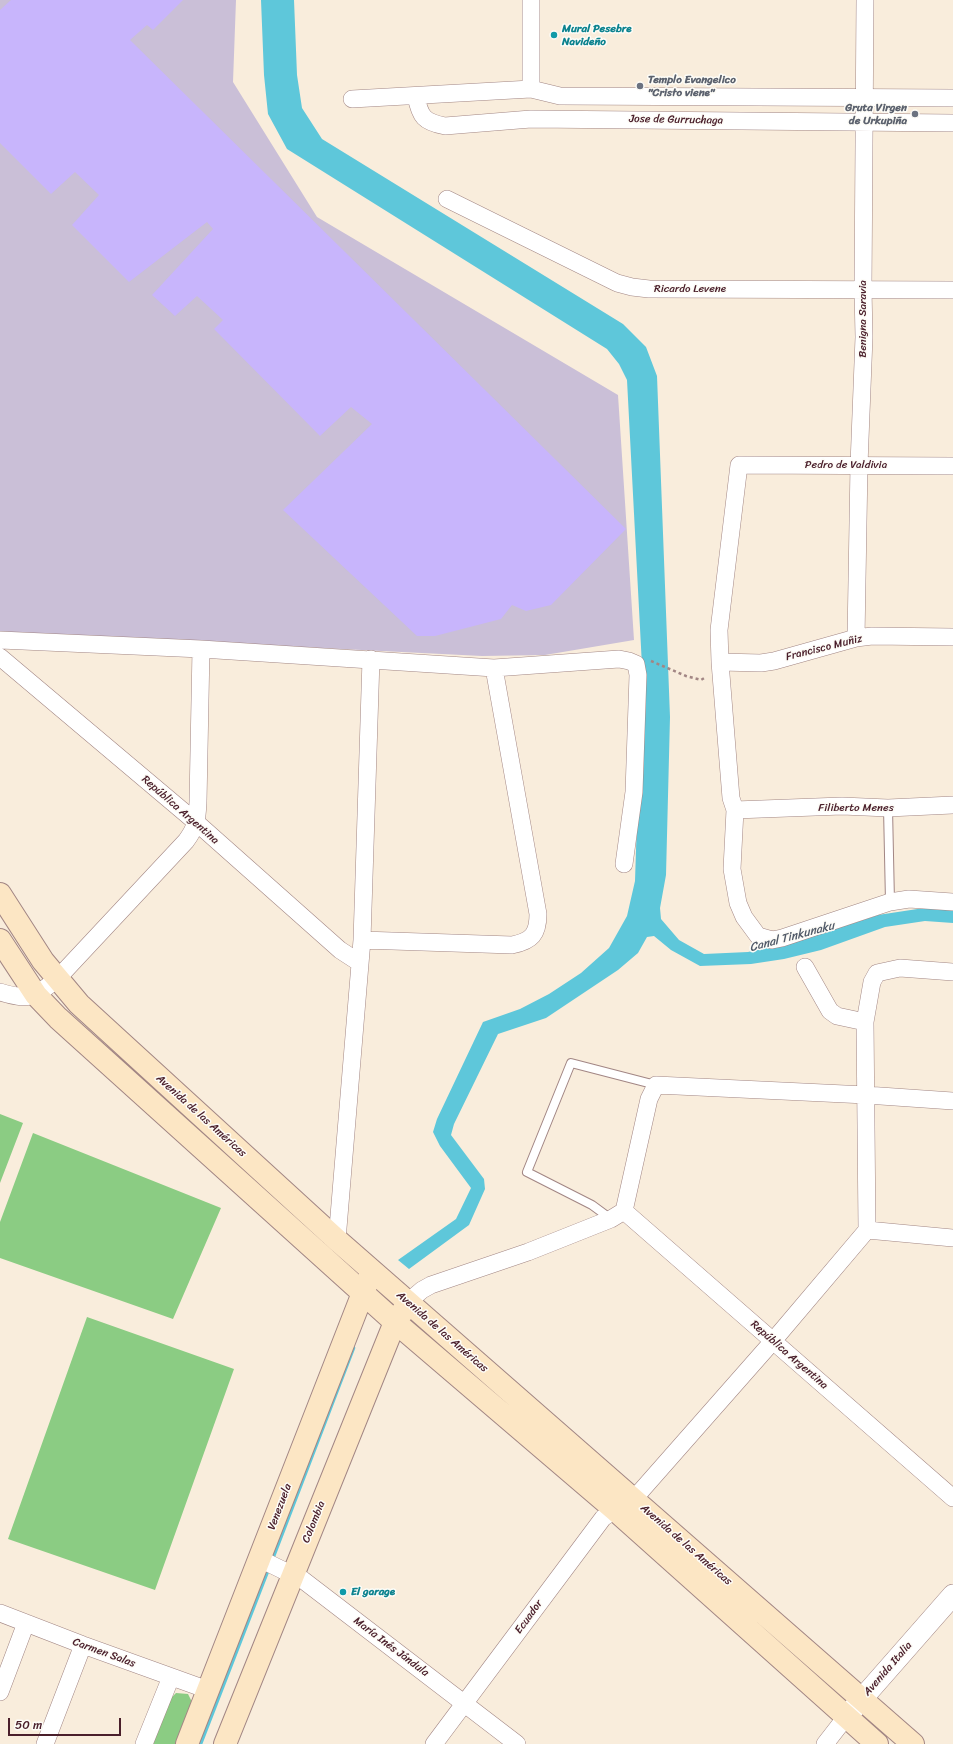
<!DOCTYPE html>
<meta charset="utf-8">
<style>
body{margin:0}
#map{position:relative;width:953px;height:1744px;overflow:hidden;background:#f9eddc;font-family:Sriracha,sans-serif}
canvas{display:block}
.scale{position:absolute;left:8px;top:1718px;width:113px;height:18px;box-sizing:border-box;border:2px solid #4a1f2b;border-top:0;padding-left:5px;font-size:12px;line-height:14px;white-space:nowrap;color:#4a1f2b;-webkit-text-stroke:3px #fdfcf7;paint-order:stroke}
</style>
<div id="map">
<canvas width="953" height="1744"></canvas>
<div class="scale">50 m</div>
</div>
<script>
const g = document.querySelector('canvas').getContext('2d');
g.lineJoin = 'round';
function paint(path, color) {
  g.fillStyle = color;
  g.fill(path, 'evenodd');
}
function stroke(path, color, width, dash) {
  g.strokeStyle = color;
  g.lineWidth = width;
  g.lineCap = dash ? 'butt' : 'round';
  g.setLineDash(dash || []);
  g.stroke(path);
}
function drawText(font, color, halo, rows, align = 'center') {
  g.font = font + ' Sriracha,sans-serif';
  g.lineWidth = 3;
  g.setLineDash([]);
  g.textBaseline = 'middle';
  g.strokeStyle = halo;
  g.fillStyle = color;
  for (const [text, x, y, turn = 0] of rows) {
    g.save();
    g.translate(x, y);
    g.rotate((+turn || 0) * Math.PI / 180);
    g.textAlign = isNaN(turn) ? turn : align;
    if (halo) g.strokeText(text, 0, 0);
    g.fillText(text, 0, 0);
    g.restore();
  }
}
paint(new Path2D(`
 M0,0H236L233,82L317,217L618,395L634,640L545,655L482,656L0,632Z`), '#cabfd7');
paint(new Path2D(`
 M0,1114L23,1123L0,1183Z
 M33,1133L221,1208L173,1319L0,1258V1222Z
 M87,1317L234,1369L155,1590L8,1539Z
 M176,1693L188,1694L192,1702L178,1744H153L170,1699Z`), '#8bcc83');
paint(new Path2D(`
 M261,0H294L297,75L302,108L322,139L623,324L646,347L657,376L670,717L666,875L660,908L661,919L679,940L704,954L748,952L814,936L878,915L924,908L953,910V923L925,921L885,927L821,950L784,959L751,964L700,966L671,950L654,936L647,937L638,953L618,970L546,1018L498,1034L454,1124L451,1135L484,1179L485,1189L469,1225L409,1269L398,1260L456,1219L471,1188L440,1146L433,1132L437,1119L483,1022L520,1009L549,994L581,973L609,948L627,916L635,881L642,666L627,380L619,364L607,349L287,149L268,114L264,75Z`), '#5ec7da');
stroke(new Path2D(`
 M272,1559L353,1348
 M200,1744L268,1569`), '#5ec7da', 4.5);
paint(new Path2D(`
 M11,0H183L153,30L147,25L130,40L626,529L551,605L526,611L512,605L501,619L435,636H417L283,510L372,424L351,407L320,436L214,329L223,320L197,296L175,316L152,295L213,229L207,222L129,282L72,225L99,195L75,172L51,194L0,143V10Z`), '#c8b5fc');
const service = new Path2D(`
 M888,808L890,902
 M611,1219L592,1205L527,1172L571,1063L656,1085`);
const minor = new Path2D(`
 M531,89V0
 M416,96C420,117 424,122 445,126L531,119L953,123
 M352,99L531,89L560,96L953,98
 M447,199L617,283L632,287L649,289L953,290
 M953,466L739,465L719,630L720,662L731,798L735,810L732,869L738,903L744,917L758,936L772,940L782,938L890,902L909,899L953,902
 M856,638L859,465L864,337L863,289L865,0
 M0,640L201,649L494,668L619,659L629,661L636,664L638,675L634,792L624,864
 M0,657L197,823L340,950L360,963
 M720,662L761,663L774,661L856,638L872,636L953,637
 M735,810L842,806L888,808L953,805
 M362,940L512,945C532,941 538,934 538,914L494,668
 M805,967L830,1011L837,1016L865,1022
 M953,972L900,968L877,973L872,982L865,1022L867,1230L953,1238
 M0,992C30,1001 33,998 57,979L186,841C197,826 197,820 198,802L201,649
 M624,1211L953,1498
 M337,1240L362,940L371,659
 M408,1302L422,1290L431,1285L528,1252L611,1219L624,1211L649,1099L656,1085L866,1095L953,1101
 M260,1559L303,1580L517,1744
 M0,1613L83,1645L208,1690
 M0,1692L26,1623
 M45,1744L83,1645
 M144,1744L171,1677
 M434,1744L603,1518L640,1492L773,1341L867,1230
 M825,1744L846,1717`);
const tertiary = new Path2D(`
 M846,1717L953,1595`);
const secondary = new Path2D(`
 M0,894L43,961L79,1004L337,1240L913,1744
 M0,940L36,995L58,1018L395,1322L615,1510L877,1744
 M187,1744L368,1280
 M225,1744L395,1322L403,1311`);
stroke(service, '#a28684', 10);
stroke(minor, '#a28684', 18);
stroke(tertiary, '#a28684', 22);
stroke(secondary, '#a28684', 24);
stroke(new Path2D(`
 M651,661L686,676L701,680L706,677`), '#a28684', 2.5, [3, 3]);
stroke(service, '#fff', 8);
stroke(minor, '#fff', 17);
stroke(tertiary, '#fff', 21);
stroke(secondary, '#fce6c4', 22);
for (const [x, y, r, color] of [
 [554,35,4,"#0f9aa8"],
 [640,86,4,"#6b7280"],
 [915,114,4,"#6b7280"],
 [343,1592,4,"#0f9aa8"]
]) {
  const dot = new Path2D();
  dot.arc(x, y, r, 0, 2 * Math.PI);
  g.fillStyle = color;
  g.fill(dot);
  stroke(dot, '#fdfcf7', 1.5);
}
drawText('bold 11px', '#0d838f', '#fdfcf7', [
 ["Mural Pesebre",562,29],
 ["Navideño",562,42],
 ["El garage",351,1592]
], 'left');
drawText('bold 11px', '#5b616d', '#fdfcf7', [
 ["Templo Evangelico",648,80],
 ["\"Cristo viene\"",648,93],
 ["Gruta Virgen",907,108,"right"],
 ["de Urkupiña",907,121,"right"]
], 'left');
drawText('11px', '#4a1f2b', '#fdfcf7', [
 ["Jose de Gurruchaga",676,120,1],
 ["Ricardo Levene",690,289],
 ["Benigna Saravia",863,319,-90],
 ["Pedro de Valdivia",846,465],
 ["Francisco Muñiz",824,648,-14],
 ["Filiberto Menes",856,808],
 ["República Argentina",180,810,41],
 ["Avenida de las Américas",201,1116,42],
 ["Avenida de las Américas",442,1332,41],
 ["República Argentina",789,1355,41],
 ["Venezuela",280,1507,-69],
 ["Colombia",314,1522,-68],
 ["Avenida de las Américas",686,1545,41],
 ["Ecuador",529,1617,-54],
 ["María Inés Jándula",391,1647,37],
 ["Carmen Salas",104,1653,20],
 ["Avenida Italia",888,1669,-49]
]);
drawText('italic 12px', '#515a68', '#fdfcf7', [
 ["Canal Tinkunaku",792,937,-15]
]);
</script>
